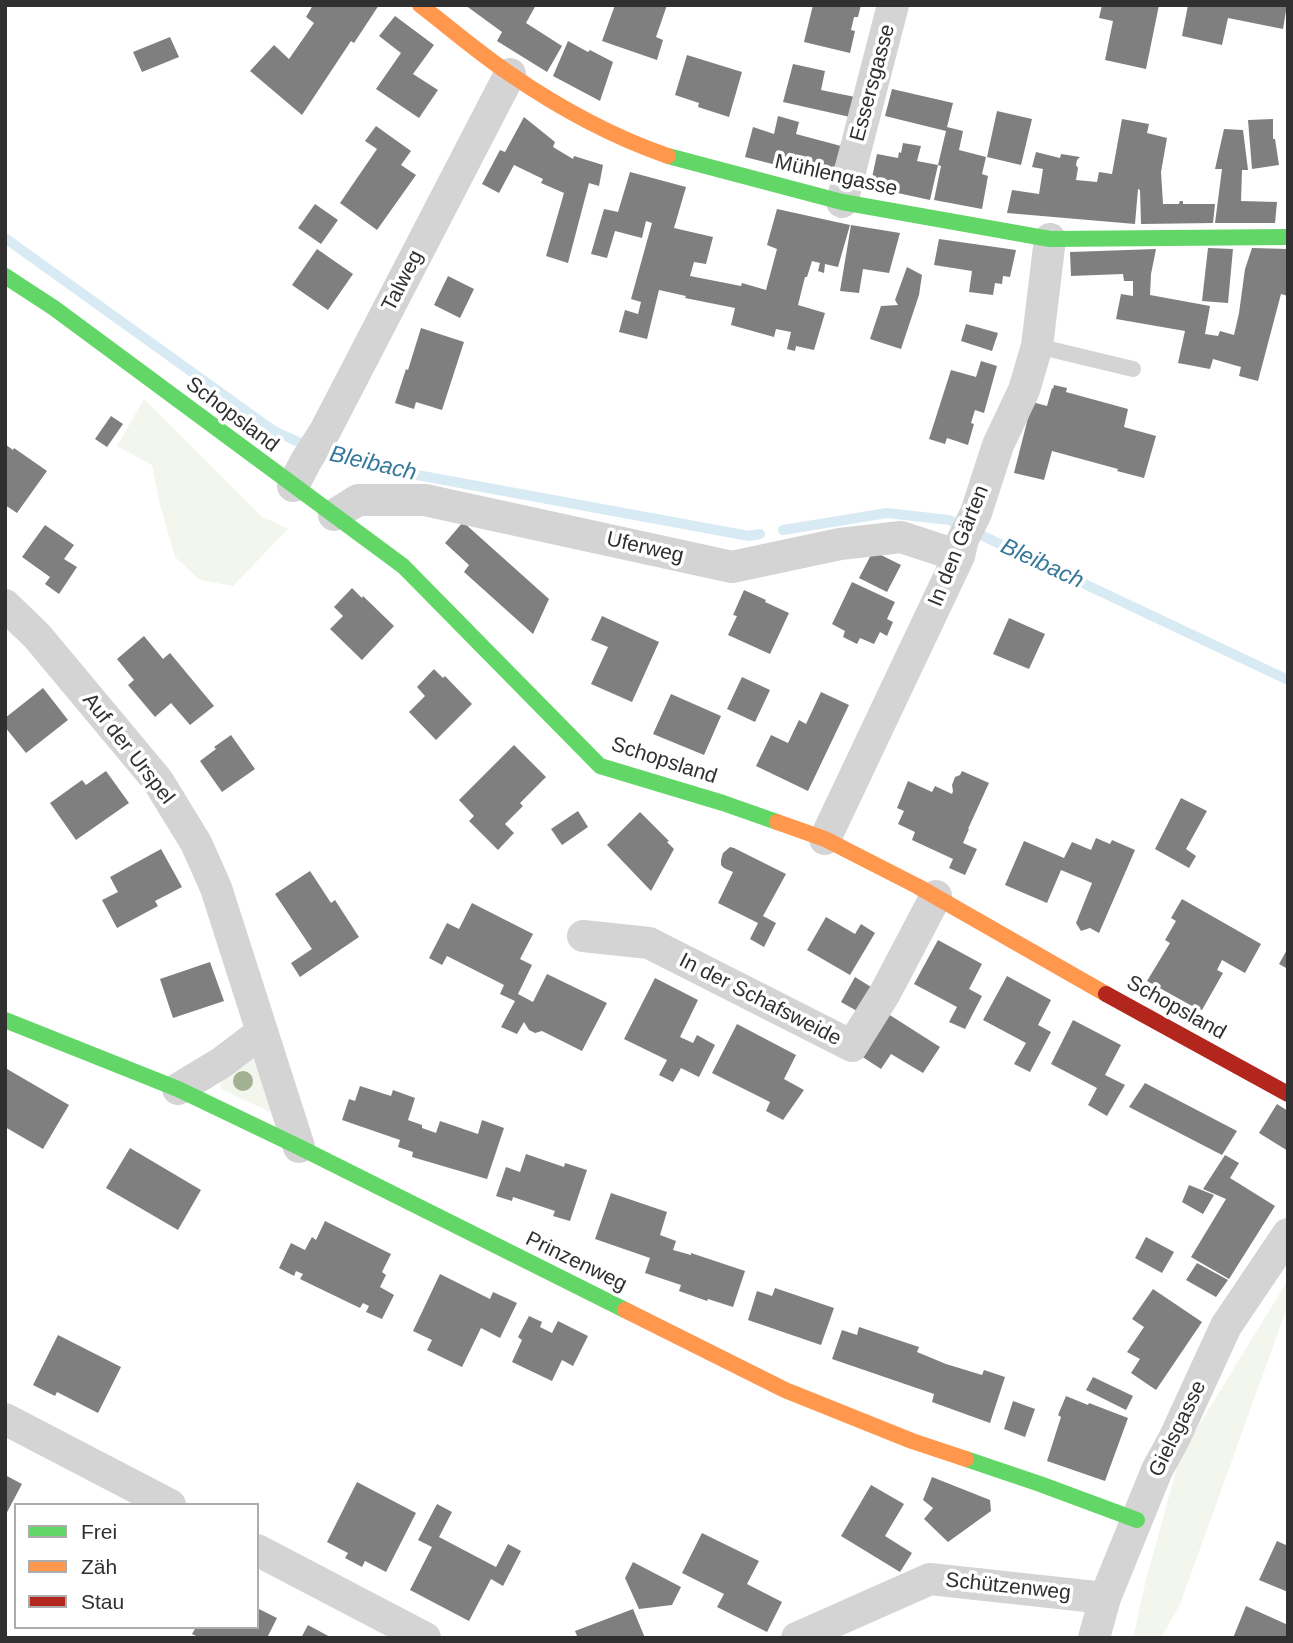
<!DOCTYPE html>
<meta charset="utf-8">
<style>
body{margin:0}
#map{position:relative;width:1293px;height:1643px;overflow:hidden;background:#fff;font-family:Arial,sans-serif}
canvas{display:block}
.frame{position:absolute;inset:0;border:7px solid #303030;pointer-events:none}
.legend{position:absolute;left:14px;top:1503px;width:245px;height:126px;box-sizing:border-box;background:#fff;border:2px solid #acacac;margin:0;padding:9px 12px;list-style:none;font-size:21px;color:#303030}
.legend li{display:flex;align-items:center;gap:14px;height:35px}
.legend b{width:35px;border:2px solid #acacac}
</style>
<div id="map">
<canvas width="1293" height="1643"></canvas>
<div class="frame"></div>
<ul class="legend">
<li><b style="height:9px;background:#63d668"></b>Frei</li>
<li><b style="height:9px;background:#ff974d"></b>Zäh</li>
<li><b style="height:9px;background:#b3261e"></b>Stau</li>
</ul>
</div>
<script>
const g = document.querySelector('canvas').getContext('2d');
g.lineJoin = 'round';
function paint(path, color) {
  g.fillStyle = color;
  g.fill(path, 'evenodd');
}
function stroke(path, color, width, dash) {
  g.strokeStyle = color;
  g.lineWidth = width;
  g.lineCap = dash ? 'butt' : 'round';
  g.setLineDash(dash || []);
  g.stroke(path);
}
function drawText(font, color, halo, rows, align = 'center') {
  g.font = font + ' Arial,sans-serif';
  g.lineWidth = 7;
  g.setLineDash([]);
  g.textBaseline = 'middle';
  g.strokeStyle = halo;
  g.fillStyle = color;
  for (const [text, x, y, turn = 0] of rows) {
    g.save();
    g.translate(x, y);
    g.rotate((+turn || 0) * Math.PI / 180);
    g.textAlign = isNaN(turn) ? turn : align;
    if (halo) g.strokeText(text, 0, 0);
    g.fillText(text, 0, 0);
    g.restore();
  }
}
paint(new Path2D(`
 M144,399L261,516L288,529L233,586L200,580L175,557L159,501L152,465L117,446Z
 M251,1060L255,1061L271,1105L270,1112L221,1089L220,1085L223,1080Z
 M1288,1280V1305L1180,1604L1161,1638H1133L1145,1584L1180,1456Z`), '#f2f6ec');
stroke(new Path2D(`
 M5,238L274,431L341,461L749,536L760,534
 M783,530L887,513L949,520L1288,680`), '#d8ebf4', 10);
paint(new Path2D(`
 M313,5H379L354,43L351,41L302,115L250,71L274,45L289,59L314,23L306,17Z
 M465,5H536L526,23L562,46L547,72L497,41L502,32Z
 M615,5H667L656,37L663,40L657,60L602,41Z
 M813,5H861L858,17H854L851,30L855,31L850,53L804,42Z
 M1102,5H1159L1146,69L1105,60L1113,21L1099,18Z
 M1188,5H1287L1283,29L1228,18L1222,45L1182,36Z
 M395,16L434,45L413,74L438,90L419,118L376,89L401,53L379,36Z
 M170,37L179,57L142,72L133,52Z
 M568,41L588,52L590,50L613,62L600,101L553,76Z
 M687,55L742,72L729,117L698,107L699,103L675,95Z
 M793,64L825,71L821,90L855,97L850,117L783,102Z
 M892,89L953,103L947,127L963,131L959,150L986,157L982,174L988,176L982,209L934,200L941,166L938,165L946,131L885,116Z
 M997,111L1032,119L1021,165L987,157Z
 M778,116L799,122L796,134L841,146L831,179L745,157L753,127L774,134Z
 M524,117L555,142L553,147L573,159L574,156L603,165L599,186L589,183L568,263L546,256L564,193L541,183L543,179L514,165L499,193L482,184L500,150L505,152Z
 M1122,119L1149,124L1147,133L1167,138L1161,172L1163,204H1179L1180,201H1183V204H1215L1213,223L1141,224L1140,190L1138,189L1135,224L1007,213L1012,190L1039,194L1043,169L1032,167L1036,152L1060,158L1061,154L1080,157L1077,160L1076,165L1078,168L1076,180L1097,182L1099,172L1112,174Z
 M1273,119V139H1275L1279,165L1252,169L1248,120Z
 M376,126L411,151L401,165L416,175L377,230L340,203L377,149L365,141Z
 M1224,129L1243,130L1248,170H1242L1241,201L1277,202L1275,223H1215L1222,169H1215Z
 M903,143L921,146L917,161L938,165L930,200L870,187L877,154L898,158L899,152L901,153Z
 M630,172L686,187L674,228L713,237L706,264L694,262L690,276L741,286L742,283L766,290L777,249L767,245L777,209L850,225L838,267L825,264L824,273L818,271L820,263L812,261L807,277H805L798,305L825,313L814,350L796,346L795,351L787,349L791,332L776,329L774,337L731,325L735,308L685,298L686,296L659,290L647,339L619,332L625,310L638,314L641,302L631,299L652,223L646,221L642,238L615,231L607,258L591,254L604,209L618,212Z
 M315,204L338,220L321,244L298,228Z
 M851,225L900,233L889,273L863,269L859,293L840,291Z
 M939,239L1016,250L1010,277L1003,276L1002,284L995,283L993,295L969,292L972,271L934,265Z
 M1208,248L1233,249L1228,303L1202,301Z
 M1252,248L1288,249V296L1281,294L1258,381L1239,376L1241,367L1213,359L1210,369L1178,363L1185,331L1116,319L1121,294L1133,296V281H1124L1123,274L1071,276L1070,252L1156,249L1151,274L1150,295L1210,306L1205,334L1218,336L1220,331L1234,335L1239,313L1245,269Z
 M317,249L353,274L328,310L292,285Z
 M907,267L922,275L919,295L901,349L870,339L881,306L898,305L895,300Z
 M448,276L474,289L460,318L434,305Z
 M966,324L998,333L992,351L961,341Z
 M421,328L464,342L442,410L416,402L414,409L395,403L406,369L408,370Z
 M981,361L997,366L984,413L975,410L971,423L974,424L968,445L947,438L945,444L929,439L951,370L976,377Z
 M1054,385L1067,388L1066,392L1128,409L1124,427L1156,436L1144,478L1117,471L1118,469L1052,451L1044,480L1014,473L1032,402L1047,406L1052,388L1053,389Z
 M111,416L123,424L107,447L95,439Z
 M5,444L13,450L14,448L47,471L17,513L5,505Z
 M463,522L549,599L533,634L464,572L469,565L445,543Z
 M45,525L74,545L64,559L77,567L59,594L45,584L50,577L22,557Z
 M873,551L901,565L887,592L859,578Z
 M852,582L895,602L887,619L893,622L887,636L880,632L874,644L860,638L857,644L843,637L845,631L832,624Z
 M352,588L362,598L363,596L394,626L362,660L330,629L343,616L334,607Z
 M744,590L766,600L765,602L789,613L770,654L728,635L737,616L733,615Z
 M602,616L659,642L632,702L591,684L608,647L591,640Z
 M1009,618L1045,634L1029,669L993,654Z
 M144,636L163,659L170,653L214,706L190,725L171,703L155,717L128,685L134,680L117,659Z
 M434,669L443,678L445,676L472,704L436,740L409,712L425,696L417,687Z
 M742,677L770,690L755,722L727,709Z
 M43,688L68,720L26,753L5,727V718Z
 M821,692L849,705L808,791L756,766L771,735L788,743L799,720L806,724Z
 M671,694L721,716L704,755L653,734Z
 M231,735L255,769L222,792L200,761L216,749L214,747Z
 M514,745L546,777L520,803L523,806L505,824L514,833L498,850L469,821L474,816L459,800Z
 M106,771L129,803L76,840L50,803L82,780L86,785Z
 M962,771L989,783L968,829H969L963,843L977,849L965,875L949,868L953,859L912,840L915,832L898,824L904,811L897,808L908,781L932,792L935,786L952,794L953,791L952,785L955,777L960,775Z
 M1181,798L1207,811L1186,849L1196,856L1189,868L1155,849Z
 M578,811L588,827L562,845L551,829Z
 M640,812L669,841L667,842L674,849L651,891L607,845Z
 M1096,838L1110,844L1112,840L1135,850L1099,933L1090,928L1081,931L1076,923L1092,883L1061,870L1047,903L1005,885L1024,841L1064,858L1072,842L1091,850Z
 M730,847L734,848L786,874L763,916L776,923L764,947L750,939L758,923L718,903L733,872L724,868L721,865V860L723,853Z
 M161,849L182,887L155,901L158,906L117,928L102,900L118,892L110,877Z
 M310,871L331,903L335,900L359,937L300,977L291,963L312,949L275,894Z
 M1182,899L1261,944L1245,973L1222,960L1217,970L1223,973L1202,1010L1192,1006L1147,981L1170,943L1165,940L1176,921L1171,918Z
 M472,903L533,934L520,959L532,965L518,994L533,1002L547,974L607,1003L582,1051L542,1031L535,1033L529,1030L524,1022L517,1034L501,1027L515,1001L500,994L504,985L447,956L442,965L429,958L447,923L459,929Z
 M826,917L855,934L861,924L875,933L850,975L807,950Z
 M938,940L982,964L969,989L982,996L965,1029L949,1022L957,1007L914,984Z
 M1288,948V969L1279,964Z
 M210,962L224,1001L173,1018L160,979Z
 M1007,976L1051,1000L1038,1025L1051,1032L1030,1072L1014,1064L1026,1043L983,1020Z
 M855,977L871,987L857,1011L841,1002Z
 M655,978L698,1000L680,1037L693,1043L697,1035L715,1045L699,1077L681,1068L673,1082L659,1075L667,1060L624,1039Z
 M885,1012L940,1047L923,1073L891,1054L881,1069L858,1054Z
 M1073,1020L1121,1045L1105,1075L1125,1085L1107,1116L1088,1105L1097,1088L1051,1064Z
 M737,1024L796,1055L784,1079L804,1090L783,1120L766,1111L770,1102L712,1073Z
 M7,1069L69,1105L43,1149L5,1127V1073Z
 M1145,1083L1237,1131L1222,1155L1129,1107Z
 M360,1086L391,1096L393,1090L415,1098L408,1120L422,1125V1128L436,1133L440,1121L478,1134L482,1120L504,1128L487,1179L412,1157L413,1152L398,1147L400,1140L342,1120L349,1099L355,1101Z
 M1277,1104L1288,1111V1151L1259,1133Z
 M130,1148L201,1190L178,1230L106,1188Z
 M526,1154L564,1167L565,1163L587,1170L570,1221L553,1216L555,1211L513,1197L512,1201L496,1196L506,1167L520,1172Z
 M1225,1155L1239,1163L1230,1178L1275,1206L1229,1279L1191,1257L1226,1199L1203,1189Z
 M1189,1185L1214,1195L1203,1214L1182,1202Z
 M611,1193L667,1212L660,1235L676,1241L673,1250L691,1255V1253L745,1271L733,1307L708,1299L707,1301L679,1291L681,1285L645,1273L650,1258L595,1239Z
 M325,1221L391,1254L382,1272L386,1275L380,1287L394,1295L382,1319L366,1312L369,1306L363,1303L360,1308L300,1279L303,1274L296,1271L294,1276L279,1268L291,1243L305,1250L312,1237L316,1240Z
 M1146,1237L1174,1252L1162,1273L1135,1258Z
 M1197,1263L1228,1280L1216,1297L1186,1280Z
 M440,1274L490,1299L493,1292L517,1303L500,1338L481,1328L462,1367L427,1350L432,1340L413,1331Z
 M775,1288L834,1308L821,1345L748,1320L757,1291L772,1296Z
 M1153,1289L1202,1322L1156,1390L1131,1373L1140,1359L1127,1352L1144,1327L1132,1319Z
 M529,1316L542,1322L540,1327L552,1333L558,1321L588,1336L573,1366L562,1360L552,1381L512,1362L522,1340L518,1337Z
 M859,1327L919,1347L917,1352L946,1364L982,1375L984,1370L1005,1377L990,1423L932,1402L934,1394L832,1359L842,1330L857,1335Z
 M58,1335L121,1367L98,1413L57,1392L55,1396L33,1385Z
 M1093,1377L1133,1396L1126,1410L1086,1390Z
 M1066,1396L1088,1405L1089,1403L1128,1418L1105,1481L1047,1461L1061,1417L1058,1415Z
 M1013,1401L1035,1409L1025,1437L1004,1429Z
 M5,1475L22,1484L5,1516Z
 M932,1477L990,1500L991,1511L948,1542L924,1519L933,1508L923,1500Z
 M357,1482L416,1513L386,1572L365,1561L362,1567L345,1558L348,1553L327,1542Z
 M871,1485L904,1504L885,1536L912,1553L900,1572L841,1536Z
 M437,1504L452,1512L439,1537L496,1567L508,1544L521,1551L503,1586L491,1579L469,1621L410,1590L432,1547L418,1540Z
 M702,1533L759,1561L747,1584L782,1602L767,1632L717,1607L724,1594L682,1573Z
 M1277,1541L1288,1546V1592L1259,1580Z
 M633,1562L681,1587L672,1605L639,1609L625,1578Z
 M1246,1606L1288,1625V1638H1233Z
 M257,1608L277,1618L267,1638H200L192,1634L196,1627H257Z
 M633,1609L645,1638H578L575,1631Z
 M308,1625L332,1638H301Z`), '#7f7f7f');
stroke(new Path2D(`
 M1037,346L1133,369`), '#d4d4d4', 16);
stroke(new Path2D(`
 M842,202L893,5
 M293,486L306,461L325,431L510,74
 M334,515L358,500H425L732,567L840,544L901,537L959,556
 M5,605L37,636L158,781L196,843L216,888L299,1147
 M825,839L959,556L963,539L976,513L998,445L1024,390L1037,346L1050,239
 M583,936L649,943L852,1046L885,993L936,896
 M178,1089L221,1063L262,1032
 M5,1419L170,1505
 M257,1550L425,1638
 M797,1638L930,1579L1105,1598
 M1094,1638L1105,1598L1157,1470L1174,1439L1226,1326L1288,1234`), '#d4d4d4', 32);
stroke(new Path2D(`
 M668,156L842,202L1050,239L1288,237
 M5,276L54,308L403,566L600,766L723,803L777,822
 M5,1020L178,1089L299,1147L625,1310
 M966,1459L1040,1484L1137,1520`), '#63d668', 16);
stroke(new Path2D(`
 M420,5C450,28 479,53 510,74C558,107 613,137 668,156
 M777,822L825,839L917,886L1106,994
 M625,1310L785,1390L912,1441L966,1459`), '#ff974d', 16);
stroke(new Path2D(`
 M1106,994L1288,1094`), '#b3261e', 16);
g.fillStyle = '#a2b192';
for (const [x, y] of [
 [243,1081]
]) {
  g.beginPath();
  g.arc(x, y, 10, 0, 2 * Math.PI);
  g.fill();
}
drawText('21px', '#303030', '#fff', [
 ["Essersgasse",873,83,-75],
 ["Mühlengasse",836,176,13],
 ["Talweg",403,281,-63],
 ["Schopsland",232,415,37],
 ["In den Gärten",959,546,-68],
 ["Uferweg",645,548,13],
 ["Auf der Urspel",128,749,52],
 ["Schopsland",664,761,18],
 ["In der Schafsweide",760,1000,27],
 ["Schopsland",1176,1008,29],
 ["Prinzenweg",576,1262,26],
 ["Gielsgasse",1178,1429,-64],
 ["Schützenweg",1008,1587,6]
]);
drawText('italic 23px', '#36789b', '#fff', [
 ["Bleibach",373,464,13],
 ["Bleibach",1042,564,25]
]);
</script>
